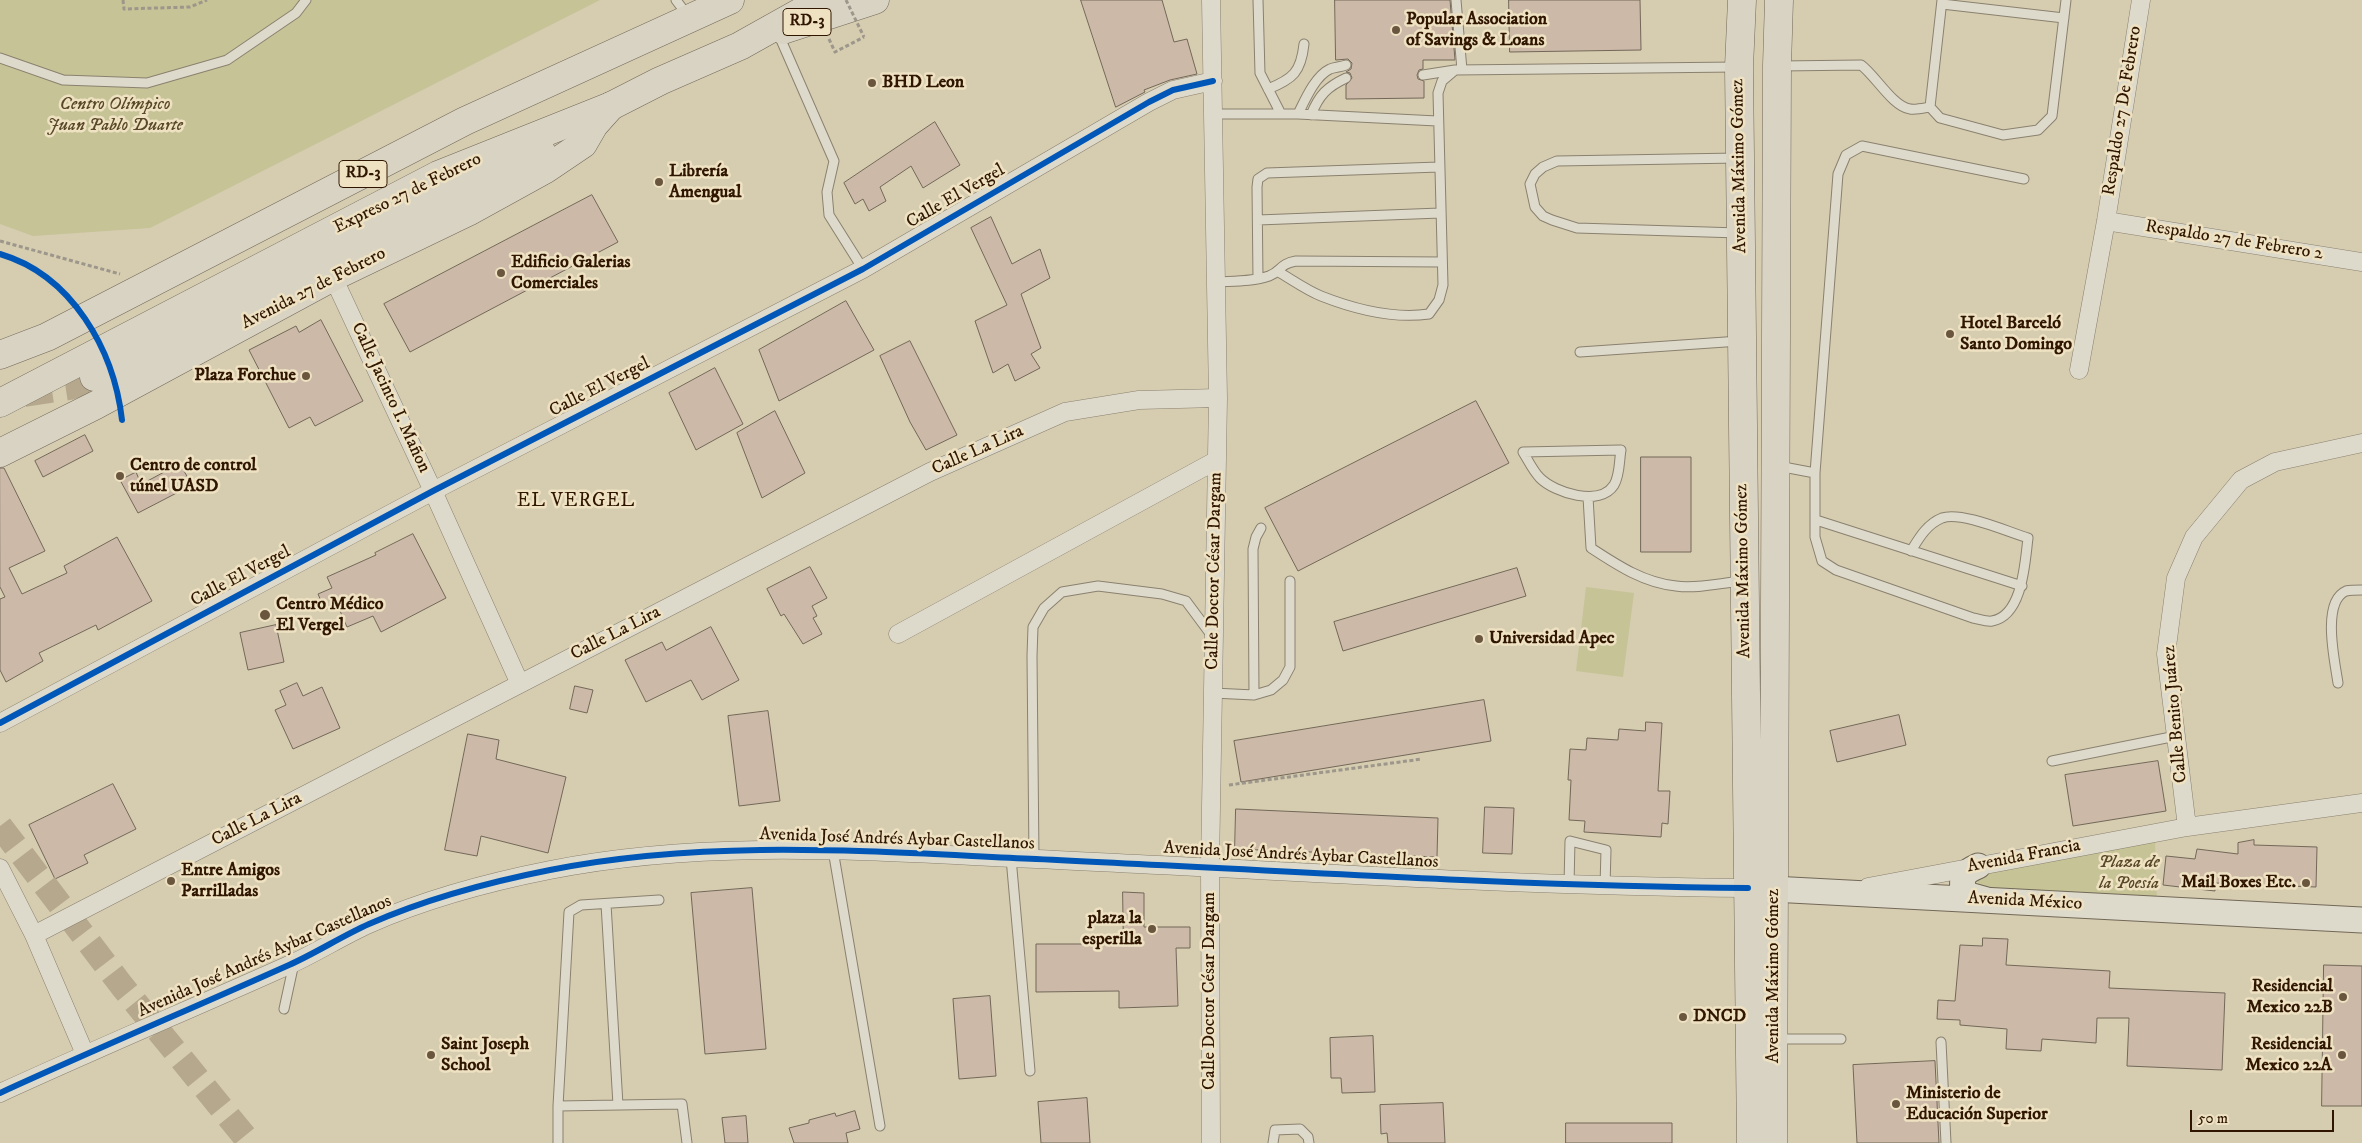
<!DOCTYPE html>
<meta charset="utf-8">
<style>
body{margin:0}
#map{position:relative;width:2362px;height:1143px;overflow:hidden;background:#d6ccb0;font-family:"IM FELL DW Pica",serif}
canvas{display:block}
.scale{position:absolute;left:2190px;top:1110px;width:144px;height:22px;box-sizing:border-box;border:2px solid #301600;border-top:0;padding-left:6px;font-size:15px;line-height:18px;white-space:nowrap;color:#301600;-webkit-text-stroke:4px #eee2c2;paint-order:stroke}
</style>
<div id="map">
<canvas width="2362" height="1143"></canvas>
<div class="scale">50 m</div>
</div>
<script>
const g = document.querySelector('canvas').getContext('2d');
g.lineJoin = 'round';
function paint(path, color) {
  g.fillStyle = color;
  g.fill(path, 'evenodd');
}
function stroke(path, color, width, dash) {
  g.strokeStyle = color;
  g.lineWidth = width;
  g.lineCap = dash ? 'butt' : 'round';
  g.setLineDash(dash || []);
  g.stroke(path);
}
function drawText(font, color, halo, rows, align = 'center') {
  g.font = font + ' "IM FELL DW Pica",serif';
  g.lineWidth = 5;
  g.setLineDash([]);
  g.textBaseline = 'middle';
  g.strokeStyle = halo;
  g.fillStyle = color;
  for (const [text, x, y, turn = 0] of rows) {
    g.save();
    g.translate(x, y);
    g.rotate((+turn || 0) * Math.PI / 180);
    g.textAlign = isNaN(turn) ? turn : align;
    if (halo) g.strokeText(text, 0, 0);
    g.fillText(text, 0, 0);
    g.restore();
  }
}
paint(new Path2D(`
 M0,0H600L150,228L33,236L0,224Z
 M1586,587L1634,593L1623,677L1576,671Z
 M2155,841L2157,902L1997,896L1978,885V877L1983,873Z`), '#c6c396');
const building = new Path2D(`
 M1081,0H1162L1174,42L1187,39L1197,74L1170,80L1144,90L1145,92L1116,107Z
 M1335,0H1450L1455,60H1423V69L1419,70L1417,75L1418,79L1424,81V98L1346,99V85L1352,78L1350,73L1346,72L1351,69L1352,63L1348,59L1336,60Z
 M1509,0H1640L1641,50L1510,52Z
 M935,122L960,165L923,188L911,166L880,187L886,201L869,211L863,199L855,204L844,183Z
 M592,195L618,242L410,352L384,304Z
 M991,217L1012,264L1040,249L1050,278L1021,294L1041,348L1031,354L1040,368L1015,381L1008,364L993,373L975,321L1007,305L971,228Z
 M846,301L874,350L779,401L759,350Z
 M321,320L363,401L315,426L310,417L289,428L249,350L296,326L299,332Z
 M910,341L957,435L926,450L910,422L880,356Z
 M715,368L743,424L696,450L669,393Z
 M1476,401L1509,463L1298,571L1265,508Z
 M775,411L805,473L762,498L737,433Z
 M85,435L93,451L43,477L35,461Z
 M1641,457H1691V552H1641Z
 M180,464L192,485L138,513L120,480L136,472L141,484Z
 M0,468H4L45,551L9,568L22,594L67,573L64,566L117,537L152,601L98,630L96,625L39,653L43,661L6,682L0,670V599L5,597L0,587Z
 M413,534L446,598L381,632L373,616L347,627L337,604L325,610L318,594L332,588L327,577L376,555L375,553Z
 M810,567L827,598L812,606L817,616L813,618L822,634L803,644L784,614L781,616L767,589Z
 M1517,568L1526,596L1343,651L1334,622Z
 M276,625L284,662L248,670L240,633Z
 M711,627L739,680L702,700L691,680L646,702L625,660L662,642L666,650Z
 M297,683L303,696L322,687L340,728L293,749L275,710L286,705L280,691Z
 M575,686L593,690L587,713L570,709Z
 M1484,700L1491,741L1241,782L1234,741Z
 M768,711L780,801L739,806L728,716Z
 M1899,715L1906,745L1837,762L1830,731Z
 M1646,722L1662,723L1658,791H1670L1668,824L1662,823L1661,837L1584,832L1585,821L1569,820L1571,780H1568L1570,749L1586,750L1587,738L1618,740L1619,729L1645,731Z
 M468,734L499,740L496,759L566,777L548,853L481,836L477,856L445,850Z
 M2158,761L2166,811L2073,826L2065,775Z
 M113,784L136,829L84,855L88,863L55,879L29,825Z
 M1485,807L1514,808L1512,854L1483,853Z
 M1236,809L1438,818L1437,857L1235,849Z
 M2254,840V845L2317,847L2316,887L2215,883V891L2163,885L2166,856L2195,859L2197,849L2238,854V843Z
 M752,888L766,1049L705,1054L691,893Z
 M1123,892L1144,893V927H1190V948H1176L1178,1006L1119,1008V991L1036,992V944H1123Z
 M1983,938L2008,939L2006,965L2110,971L2109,988L2225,993L2222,1070L2127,1066L2129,1018H2097L2096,1043L2042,1039L2041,1051L2006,1049L2007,1029L1960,1025V1020L1937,1019L1938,1000L1955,1001L1960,945L1982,946Z
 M2324,965L2362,966V1106H2322Z
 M990,996L996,1076L959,1079L953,999Z
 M1373,1036L1375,1092L1342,1093L1341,1078H1331L1330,1038Z
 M1935,1061L1939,1143H1857L1853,1065Z
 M1087,1098L1090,1143H1041L1038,1102Z
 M1443,1103L1445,1143H1388L1387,1133L1381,1134L1380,1105Z
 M855,1111L860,1129L846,1133L848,1143H794L789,1128L809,1123V1120L835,1113L836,1116Z
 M746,1116L748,1143H725L722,1118Z
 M1566,1123H1672V1143H1566Z`);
paint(building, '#ccb9a8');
stroke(building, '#726858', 1);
stroke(new Path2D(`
 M0,826L122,986L250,1143`), '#b5a88d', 25, [25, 12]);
stroke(new Path2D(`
 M24,393L69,386L94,377`), '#b5a88d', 28, [28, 14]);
const lane = new Path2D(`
 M676,0L688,16
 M1258,0L1260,73L1281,114
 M1456,0L1462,70
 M1942,4L2064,18
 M778,33L834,161L827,192L829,215L863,269
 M0,58L63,80L147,83L227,60L296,13L306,0
 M1780,66L1861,65C1875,75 1893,107 1910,109C1916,110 1924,108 1930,107L1940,118L2003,135L2038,130L2052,116L2066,0
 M1423,75L1455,70L1737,67
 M1268,89C1293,79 1301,72 1304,44
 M1930,107L1942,0
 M1213,114H1298L1437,121
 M1298,114C1305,100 1315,76 1330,69C1335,67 1341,67 1346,65
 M1311,115C1319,95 1327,87 1346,78
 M1738,158L1557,161L1543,167L1535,174L1530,184L1535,207L1543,216L1552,220L1577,228L1739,233
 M1258,220L1440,213
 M1277,271C1291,279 1306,290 1321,296C1354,309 1394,319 1429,314L1439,300L1443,285L1438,93L1442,81L1455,70
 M1258,279L1257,187L1258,179L1267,173L1439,167
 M1216,282C1233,281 1252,282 1269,276C1282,271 1279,264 1296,261L1442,262
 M1580,352L1740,341
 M1621,450C1619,461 1620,475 1614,485C1600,507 1555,493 1540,478C1533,471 1528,460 1523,452Z
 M1778,466L1815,473
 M1588,497L1591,548C1617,565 1644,583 1676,586C1697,589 1720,583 1742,581
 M1816,520L2022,586
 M1911,551C1919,538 1927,524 1942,518C1961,511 2008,532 2028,538C2025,561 2023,616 1992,621C1987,622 1979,619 1973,618L1836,570L1822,561L1815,537V473L1838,174L1846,155L1862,146L2024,179
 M2338,683C2335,662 2321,602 2346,591C2351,590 2358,590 2362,590
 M1213,693L1254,695L1271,690L1283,680L1290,667V581
 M1254,695L1253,549L1256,537L1261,528
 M2052,761L2176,736
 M833,850L880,1126
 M1011,858L1030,1071
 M1034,859L1032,656L1033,627L1044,608L1062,592L1098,586L1162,594L1186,601L1212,636
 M1569,885L1570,841L1606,850L1605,886
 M606,904L618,1105
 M284,1009L294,963
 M1776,1039H1841
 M1941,1042L1946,1143
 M558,1106L569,912L581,905L659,900
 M558,1143V1106L682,1104L687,1143
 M1273,1143L1275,1130L1300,1129L1308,1137L1309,1143`);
const street = new Path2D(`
 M1211,0L1218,398L1210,866L1211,1143
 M2106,221L2362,262
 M333,277L433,491L520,684
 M2079,370L2106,221L2141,0
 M898,634L1217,460
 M0,723L433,491L863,269L1149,102L1173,90L1213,81
 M2187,827L2166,654L2176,578L2194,537L2241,480L2275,462L2362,443
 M0,868L34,935L85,1054
 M1868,887L2187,827L2362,803
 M34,935L930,472L1065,412L1139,400L1218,398
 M0,1093C96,1049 193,1008 289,965C316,953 342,936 369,924C426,899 489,882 550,870C711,838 874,852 1036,859C1273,870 1510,886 1748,888`);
const secondary = new Path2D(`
 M1978,866C1965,872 1961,875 1963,889L1969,895L1987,900
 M1753,888L2362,920`);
const primary = new Path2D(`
 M1742,0L1739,67L1751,1143
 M783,30L875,0
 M0,453L96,405L333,277L468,212L546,169L583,144L594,125L611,106
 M1773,1143L1777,66L1779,0`);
const highway = new Path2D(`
 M0,355L47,337L465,121L730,0
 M94,377L541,151
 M0,403L438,175L611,106L660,81L740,46L822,0`);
stroke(lane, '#8a816f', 11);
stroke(street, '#8a816f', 19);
stroke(secondary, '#726858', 27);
stroke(primary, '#726858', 29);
stroke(highway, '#726858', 29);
stroke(new Path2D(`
 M123,0L124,9L190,7L207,0
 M829,39L835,52L864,37
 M0,241L120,274
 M1229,785L1422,759`), '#9d968a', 3, [4, 2.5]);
stroke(lane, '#dedacb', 9);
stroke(street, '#dedacb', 18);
stroke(secondary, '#dedacb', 25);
stroke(primary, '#d9d3c3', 28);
stroke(highway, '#d9d3c3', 28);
stroke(new Path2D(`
 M846,0L864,37`), '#9d968a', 3, [4, 2.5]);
stroke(new Path2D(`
 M0,254C72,275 114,350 122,420
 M0,723L433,491L863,269L1149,102L1173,90L1213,81
 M0,1093C96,1049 193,1008 289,965C316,953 342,936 369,924C426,899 489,882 550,870C711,838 874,852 1036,859C1273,870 1510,886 1748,888`), '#0057b8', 6);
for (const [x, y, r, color] of [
 [1396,30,5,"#6a563e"],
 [872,83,5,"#6a563e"],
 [659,182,5,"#6a563e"],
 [501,273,5,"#6a563e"],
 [1950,334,5,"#6a563e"],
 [306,376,5,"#6a563e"],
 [120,476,5,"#6a563e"],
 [265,615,6,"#6a563e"],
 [1479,639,5,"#6a563e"],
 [171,881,5,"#6a563e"],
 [2306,883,5,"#6a563e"],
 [1152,929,5,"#6a563e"],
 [2343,997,5,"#6a563e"],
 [1683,1017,5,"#6a563e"],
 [431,1055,5,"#6a563e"],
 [2342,1055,5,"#6a563e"],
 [1896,1104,5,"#6a563e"]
]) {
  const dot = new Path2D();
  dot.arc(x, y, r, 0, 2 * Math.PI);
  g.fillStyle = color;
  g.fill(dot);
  stroke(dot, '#eee2c2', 2);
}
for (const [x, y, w] of [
 [807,22,48],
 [363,174,48]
]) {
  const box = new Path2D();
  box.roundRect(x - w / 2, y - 13.5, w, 27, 4);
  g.fillStyle = '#eee2c2';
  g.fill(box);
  stroke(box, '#301600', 1);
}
drawText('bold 16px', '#301600', null, [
 ["RD-3",807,22],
 ["RD-3",363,174]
]);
drawText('bold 18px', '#301600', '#eee2c2', [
 ["Popular Association",1406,20],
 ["of Savings & Loans",1406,41],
 ["BHD Leon",882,83],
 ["Librería",669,172],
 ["Amengual",669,193],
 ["Edificio Galerias",511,263],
 ["Comerciales",511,284],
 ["Hotel Barceló",1960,324],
 ["Santo Domingo",1960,345],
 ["Plaza Forchue",296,376,"right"],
 ["Centro de control",130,466],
 ["túnel UASD",130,487],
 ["Centro Médico",276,605],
 ["El Vergel",276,626],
 ["Universidad Apec",1489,639],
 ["Entre Amigos",181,871],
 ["Parrilladas",181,892],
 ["Mail Boxes Etc.",2296,883,"right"],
 ["plaza la",1142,919,"right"],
 ["esperilla",1142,940,"right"],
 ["Residencial",2333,987,"right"],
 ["Mexico 22B",2333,1008,"right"],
 ["DNCD",1693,1017],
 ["Saint Joseph",441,1045],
 ["School",441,1066],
 ["Residencial",2332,1045,"right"],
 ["Mexico 22A",2332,1066,"right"],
 ["Ministerio de",1906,1094],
 ["Educación Superior",1906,1115]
], 'left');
drawText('italic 18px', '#594827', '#eee2c2', [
 ["Centro Olímpico",115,105],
 ["Juan Pablo Duarte",115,126],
 ["Plaza de",2129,863],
 ["la Poesía",2129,884]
]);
drawText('18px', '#301600', '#eee2c2', [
 ["Respaldo 27 De Febrero",2123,111,-81],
 ["Avenida Máximo Gómez",1740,166,-91],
 ["Expreso 27 de Febrero",408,194,-26],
 ["Calle El Vergel",956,197,-30],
 ["Respaldo 27 de Febrero 2",2234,241,9],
 ["Avenida 27 de Febrero",314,289,-27],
 ["Calle El Vergel",600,388,-27],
 ["Calle Jacinto I. Mañon",390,398,65],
 ["Calle La Lira",978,451,-24],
 ["Calle Doctor César Dargam",1215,571,-89],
 ["Avenida Máximo Gómez",1744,571,-91],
 ["Calle El Vergel",241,577,-28],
 ["Calle La Lira",616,634,-27],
 ["Calle Benito Juárez",2176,714,-95],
 ["Calle La Lira",257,820,-27],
 ["Avenida José Andrés Aybar Castellanos",897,840,2],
 ["Avenida José Andrés Aybar Castellanos",1301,856,3],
 ["Avenida Francia",2024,857,-11],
 ["Avenida México",2025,902,3],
 ["Avenida José Andrés Aybar Castellanos",265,957,-24],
 ["Avenida Máximo Gómez",1774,976,-90],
 ["Calle Doctor César Dargam",1210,991,-90]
]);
g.letterSpacing = '1px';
drawText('19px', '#301600', '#eee2c2', [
 ["EL VERGEL",576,502]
]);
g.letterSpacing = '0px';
</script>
